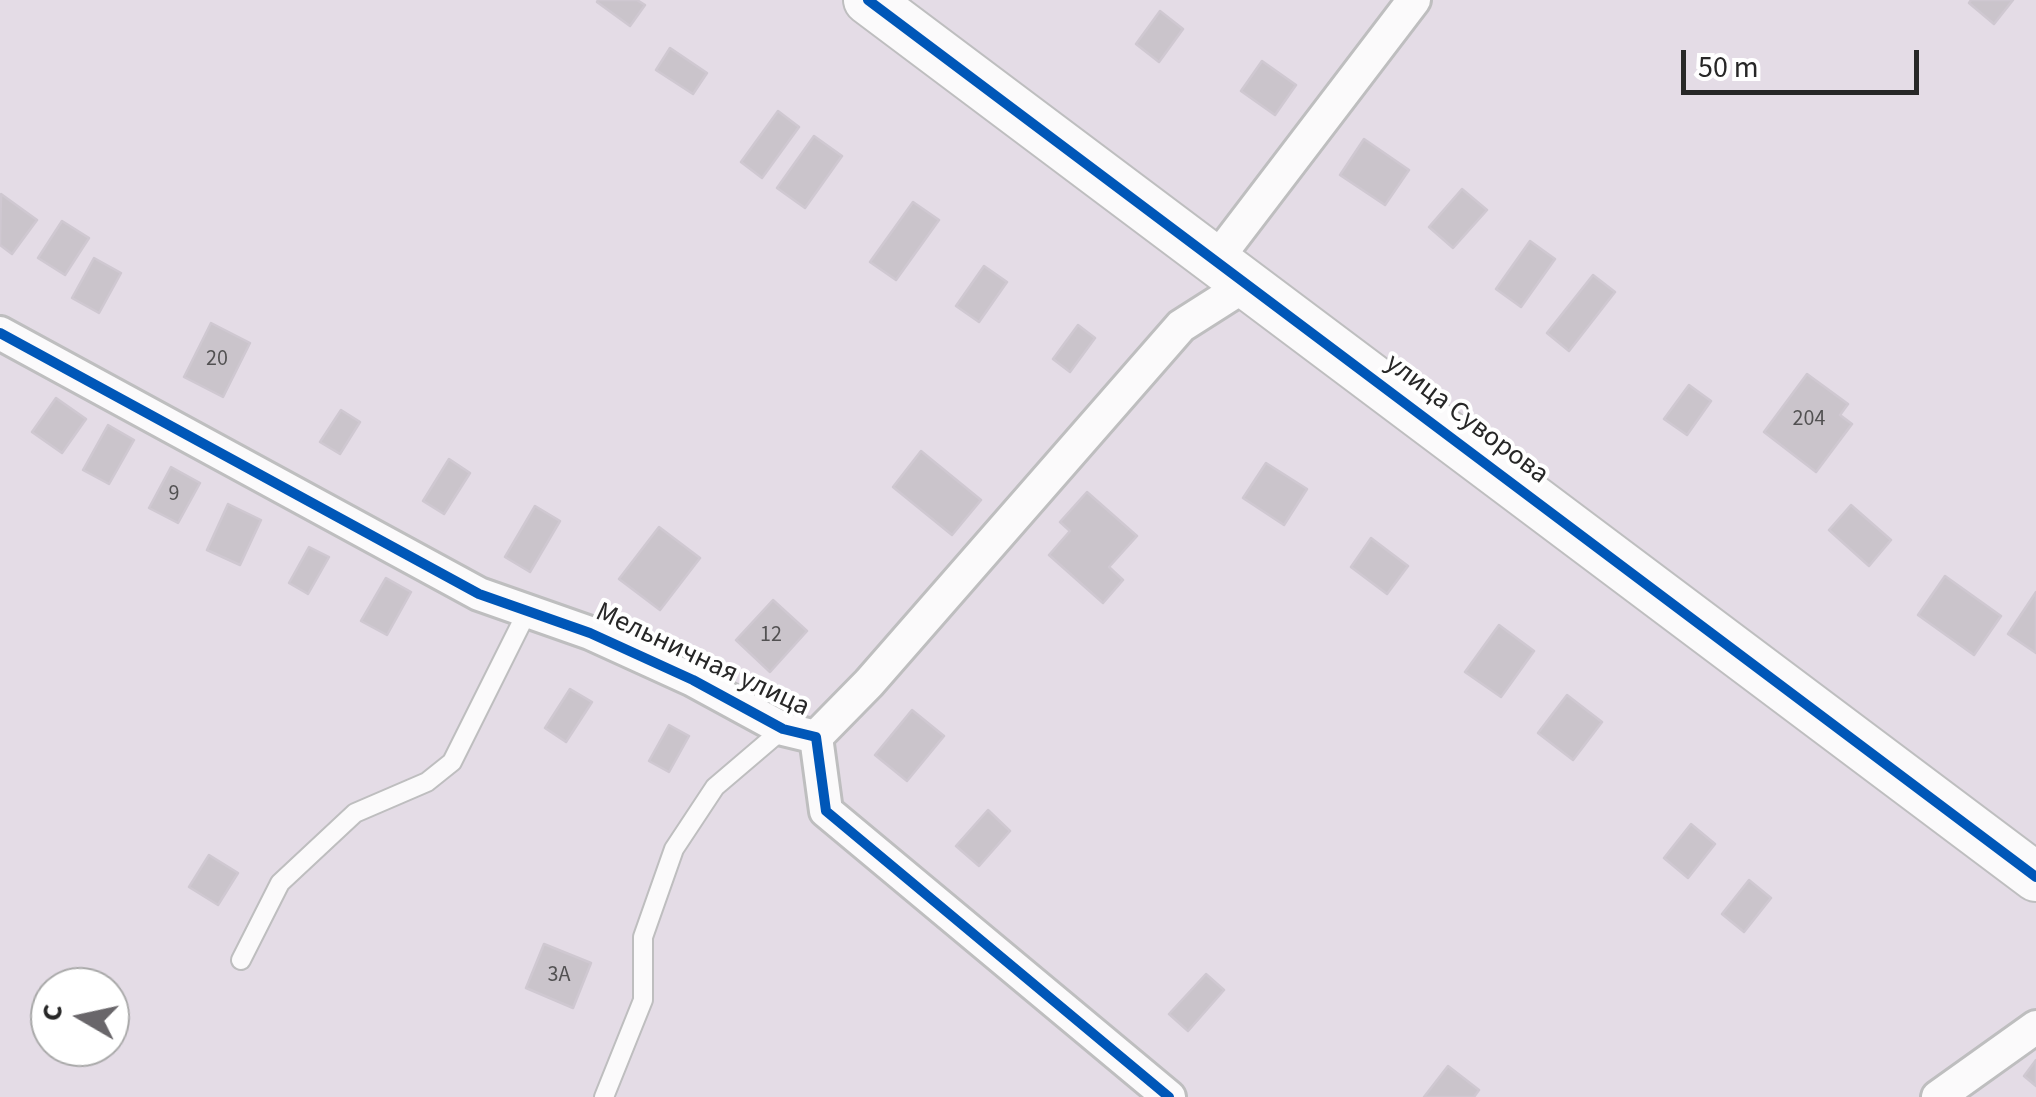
<!DOCTYPE html>
<meta charset="utf-8">
<style>
body{margin:0}
#map{position:relative;width:2036px;height:1097px;overflow:hidden;background:#e4dce6;font-family:"Source Sans 3",sans-serif}
canvas{display:block}
.north{position:absolute;left:30px;top:967px;width:100px;height:100px;box-sizing:border-box;background:#fff;border:2px solid #a9a9a9;border-radius:50%;rotate:279deg;font-size:28px;font-weight:700;line-height:40px;text-align:center;color:#272727}
.north::after{content:'';display:block;margin:auto;width:35px;height:45px;background:#69666a;clip-path:polygon(50% 0,100% 100%,50% 72%,0 100%)}
.scale{position:absolute;left:1681px;top:50px;width:238px;height:45px;box-sizing:border-box;border:5px solid #272727;border-top:0;padding-left:12px;font-size:30px;line-height:35px;white-space:nowrap;color:#272727;-webkit-text-stroke:8px #fff;paint-order:stroke}
</style>
<div id="map">
<canvas width="2036" height="1097"></canvas>
<div class="north">С</div>
<div class="scale">50 m</div>
</div>
<script>
const g = document.querySelector('canvas').getContext('2d');
g.lineJoin = 'round';
function paint(path, color) {
  g.fillStyle = color;
  g.fill(path, 'evenodd');
}
function stroke(path, color, width, dash) {
  g.strokeStyle = color;
  g.lineWidth = width;
  g.lineCap = dash ? 'butt' : 'round';
  g.setLineDash(dash || []);
  g.stroke(path);
}
function drawText(font, color, halo, rows, align = 'center') {
  g.font = font + ' "Source Sans 3",sans-serif';
  g.lineWidth = 8;
  g.setLineDash([]);
  g.textBaseline = 'middle';
  g.strokeStyle = halo;
  g.fillStyle = color;
  for (const [text, x, y, turn = 0] of rows) {
    g.save();
    g.translate(x, y);
    g.rotate((+turn || 0) * Math.PI / 180);
    g.textAlign = isNaN(turn) ? turn : align;
    if (halo) g.strokeText(text, 0, 0);
    g.fillText(text, 0, 0);
    g.restore();
  }
}
const building = new Path2D(`
 M598,0H637L645,5L630,26L597,2Z
 M1971,0H2013L1994,24L1969,3Z
 M1160,11L1183,29L1159,62L1136,44Z
 M670,48L707,73L693,94L656,70Z
 M1262,61L1296,85L1275,115L1241,91Z
 M778,111L799,127L762,178L741,162Z
 M814,136L842,156L805,208L777,188Z
 M1364,139L1409,170L1385,205L1340,175Z
 M1462,189L1487,210L1453,248L1429,227Z
 M1,194L37,220L12,254L0,245Z
 M913,202L939,220L896,280L870,262Z
 M62,221L89,238L65,275L38,258Z
 M1530,241L1555,259L1521,307L1496,289Z
 M94,258L121,273L99,313L72,298Z
 M984,266L1007,282L979,322L956,306Z
 M1593,275L1615,292L1569,351L1547,333Z
 M211,323L250,343L223,397L184,377Z
 M1078,325L1095,338L1070,372L1053,359Z
 M1807,374L1848,404L1840,415L1852,424L1816,472L1764,432Z
 M1689,385L1711,401L1687,435L1664,419Z
 M56,398L86,419L62,453L32,432Z
 M341,410L360,422L340,454L320,442Z
 M108,425L134,440L109,484L83,470Z
 M921,451L981,500L952,535L893,487Z
 M449,459L470,473L444,514L423,501Z
 M1266,463L1307,489L1284,525L1243,498Z
 M171,467L200,483L178,523L149,508Z
 M1087,492L1137,536L1109,567L1123,580L1103,603L1049,555L1070,531L1060,522Z
 M228,504L261,520L240,565L207,550Z
 M1851,505L1891,540L1869,566L1829,530Z
 M535,506L560,521L530,572L505,557Z
 M659,527L700,558L660,610L619,579Z
 M1371,538L1408,566L1387,594L1351,567Z
 M309,547L329,557L308,594L289,583Z
 M1945,576L2001,616L1974,655L1918,615Z
 M386,578L411,592L387,635L361,621Z
 M2036,592V653L2008,634Z
 M773,600L807,631L770,672L736,640Z
 M1499,625L1534,651L1501,697L1465,672Z
 M570,689L592,702L566,742L545,728Z
 M1567,695L1602,722L1573,760L1538,733Z
 M912,710L944,736L907,781L875,755Z
 M669,725L689,736L669,772L649,761Z
 M988,810L1010,831L979,866L956,846Z
 M1691,824L1715,844L1688,878L1664,858Z
 M209,855L238,873L218,905L189,887Z
 M1749,880L1771,898L1744,932L1722,914Z
 M544,944L591,963L573,1008L526,988Z
 M1206,974L1224,990L1188,1031L1169,1014Z
 M2036,1060V1086L2024,1076Z
 M1448,1066L1479,1090L1474,1097H1424Z`);
paint(building, '#cac4cb');
stroke(building, '#cfc8d1', 2.5);
const lane = new Path2D(`
 M241,960L280,883L355,813L427,782L452,762L528,610
 M604,1097L643,1000V937L674,849L715,787L783,729`);
const street = new Path2D(`
 M1215,261L1414,0
 M0,333L479,594L590,633L693,680L783,729L816,737
 M816,737L869,683L1181,326L1247,284
 M816,737L826,811L1169,1097
 M1938,1097L2036,1027`);
const secondary = new Path2D(`
 M868,0L2036,877`);
stroke(lane, '#bebebf', 22);
stroke(street, '#bebebf', 38);
stroke(secondary, '#bebebf', 52);
stroke(lane, '#fbfafb', 18);
stroke(street, '#fbfafb', 32);
stroke(secondary, '#fbfafb', 48);
stroke(new Path2D(`
 M868,0L2036,877
 M0,333L479,594L590,633L693,680L783,729L816,737L826,811L1169,1097`), '#0057b8', 10);
drawText('22px', '#525152', null, [
 ["20",217,360],
 ["204",1809,420],
 ["9",174,495],
 ["12",771,636],
 ["3А",559,976]
]);
drawText('28px', '#272727', '#fff', [
 ["улица Суворова",1466,420,37],
 ["Мельничная улица",702,661,25]
]);
</script>
